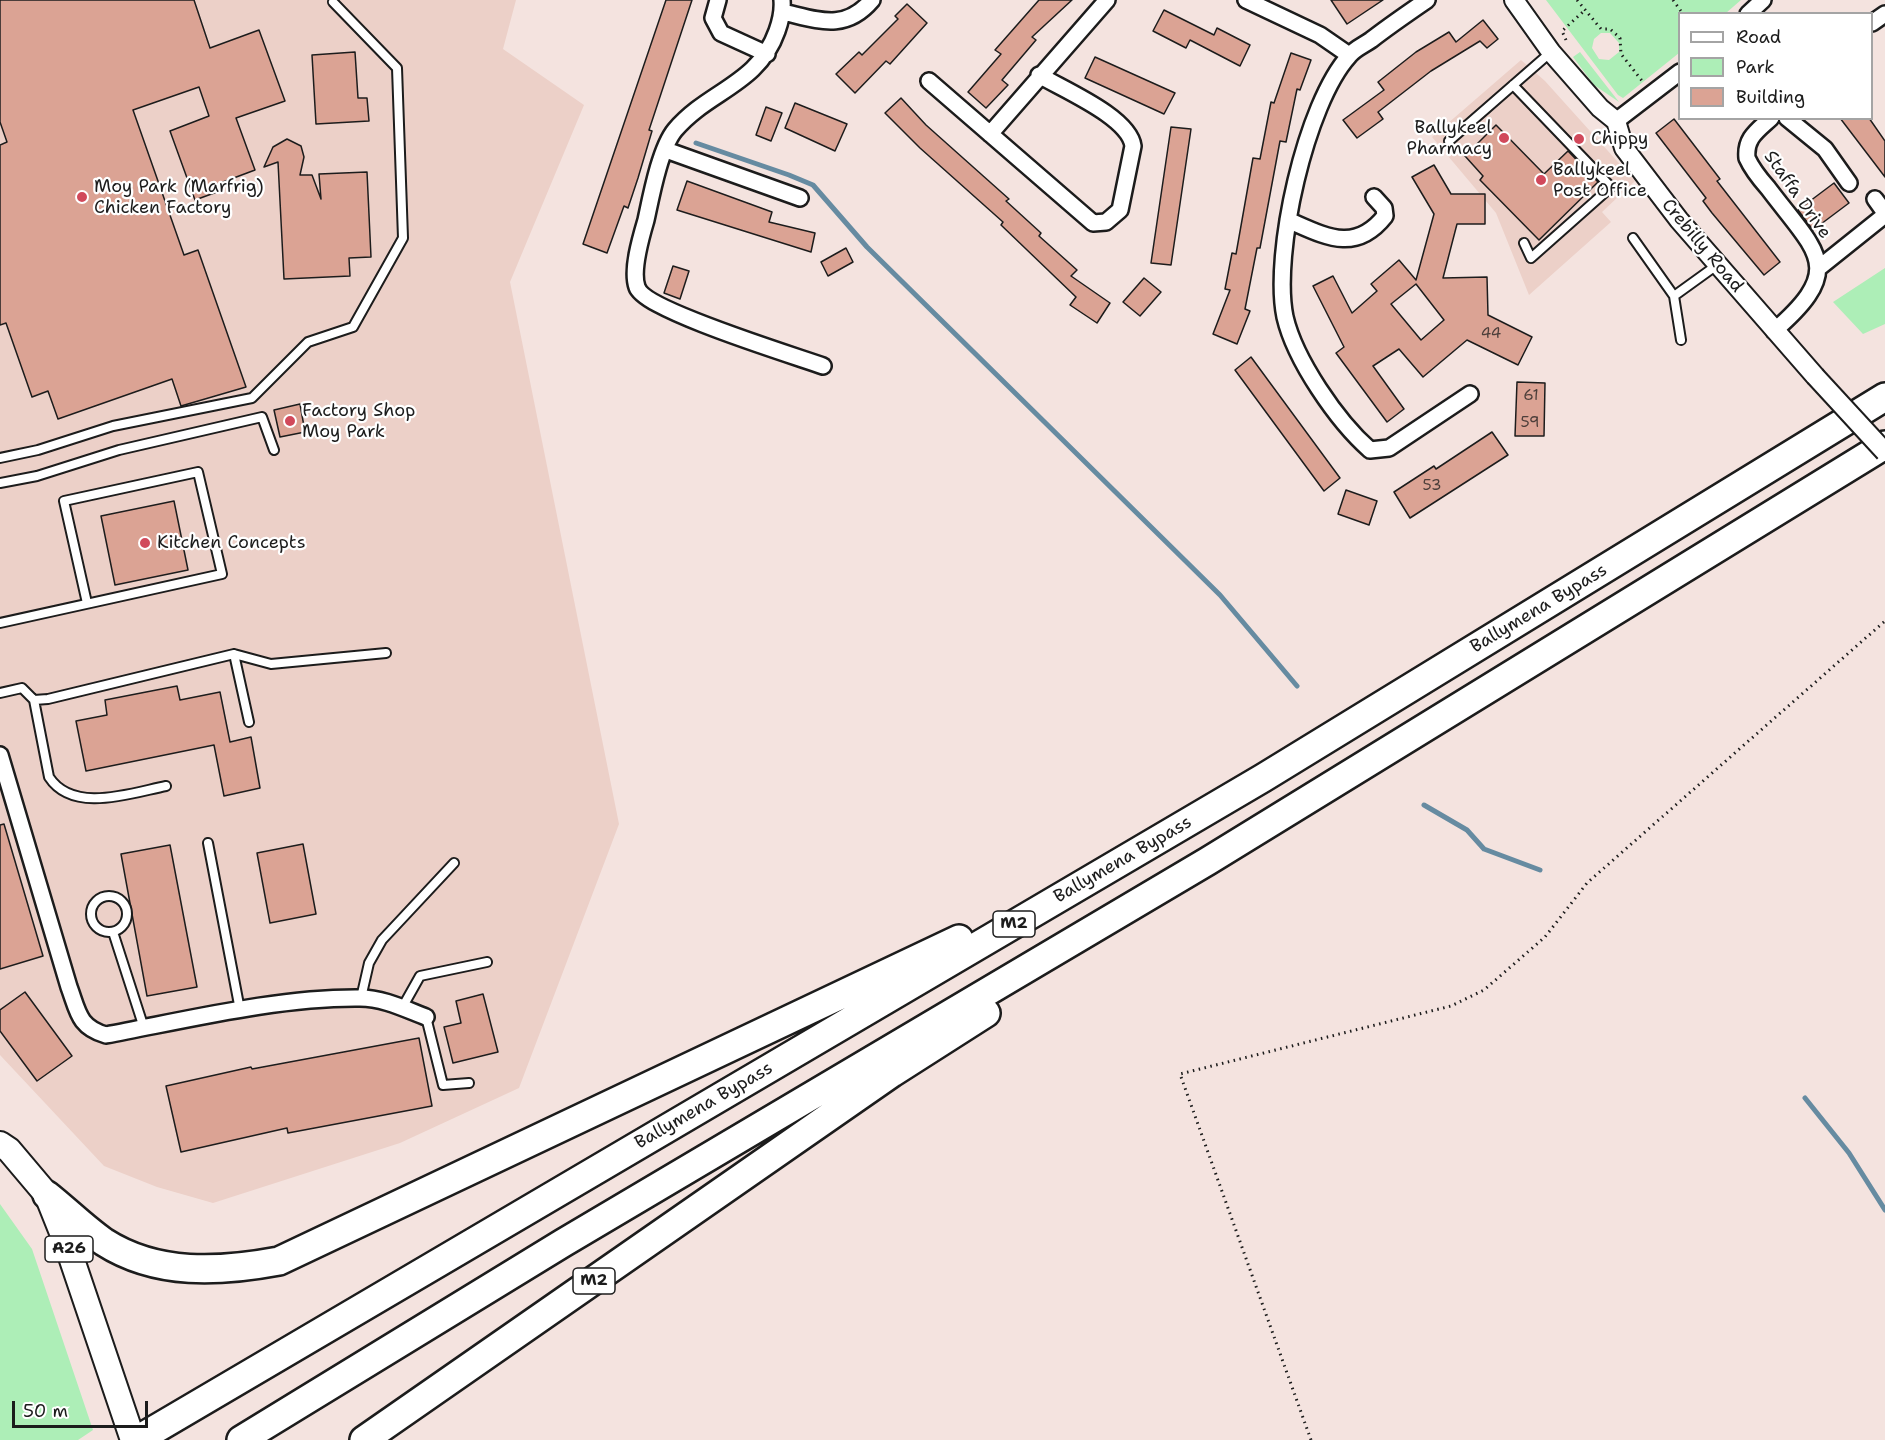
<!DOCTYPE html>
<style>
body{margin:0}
#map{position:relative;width:1885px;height:1440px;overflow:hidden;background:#f4e3df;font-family:"Shantell Sans",sans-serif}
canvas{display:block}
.legend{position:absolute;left:1678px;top:12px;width:195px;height:108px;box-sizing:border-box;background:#fff;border:2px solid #a4a4a4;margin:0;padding:8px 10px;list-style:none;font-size:18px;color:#1c1c1c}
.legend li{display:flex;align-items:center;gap:12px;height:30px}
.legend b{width:30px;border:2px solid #a4a4a4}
.scale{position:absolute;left:12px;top:1401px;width:136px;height:27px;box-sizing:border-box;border:3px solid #1c1c1c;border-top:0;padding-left:8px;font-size:18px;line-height:21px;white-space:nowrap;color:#1c1c1c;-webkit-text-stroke:4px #fff;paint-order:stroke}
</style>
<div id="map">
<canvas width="1885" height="1440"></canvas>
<ul class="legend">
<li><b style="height:8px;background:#fff"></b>Road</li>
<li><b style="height:16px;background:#adeeb7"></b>Park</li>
<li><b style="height:16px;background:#dba394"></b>Building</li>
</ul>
<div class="scale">50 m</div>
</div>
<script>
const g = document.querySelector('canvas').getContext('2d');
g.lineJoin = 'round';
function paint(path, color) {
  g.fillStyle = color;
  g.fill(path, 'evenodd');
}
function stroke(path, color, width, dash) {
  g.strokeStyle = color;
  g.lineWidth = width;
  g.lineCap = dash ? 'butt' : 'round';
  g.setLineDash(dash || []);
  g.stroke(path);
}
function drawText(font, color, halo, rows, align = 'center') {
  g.font = font + ' "Shantell Sans",sans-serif';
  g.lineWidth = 4.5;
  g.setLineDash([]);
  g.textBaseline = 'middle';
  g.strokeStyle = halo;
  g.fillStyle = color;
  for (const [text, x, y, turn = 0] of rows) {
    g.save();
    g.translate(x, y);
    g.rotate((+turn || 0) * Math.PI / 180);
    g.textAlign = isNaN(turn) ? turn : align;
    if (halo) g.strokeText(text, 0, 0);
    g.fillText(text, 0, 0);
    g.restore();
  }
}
paint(new Path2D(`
 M0,0H516L503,49L584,105L510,282L619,824L519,1088L400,1143L213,1203L157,1187L104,1166L0,1055Z
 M1521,60L1545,81L1635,181L1602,212L1611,222L1529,295L1496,213L1432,137Z`), '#ecd0c8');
paint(new Path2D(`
 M1546,0H1741L1726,13L1680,14L1679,53L1623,98L1618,95ZM1601,33H1610L1619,43V52L1609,60L1599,59L1592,48L1594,39Z
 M1580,52L1619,102L1594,85L1573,57Z
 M1885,268V324L1863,334L1833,302Z
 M0,1204L32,1249L93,1430L78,1440H0Z`), '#adeeb7');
stroke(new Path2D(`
 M696,143L789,175L813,185L867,247L1220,595L1297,686
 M1424,805L1467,830L1484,849L1540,870
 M1805,1098L1849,1153L1885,1210`), '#668ba1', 5);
const building = new Path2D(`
 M0,0H194L210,48L259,30L285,101L236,118L255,170L215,185L217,192L195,200L170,131L209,116L199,87L133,110L184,255L198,250L246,387L181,406L172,379L58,419L48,391L32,397L6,323L0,325V145L7,142L0,122Z
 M666,0H692L649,130L652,131L638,178L628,208L624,206L607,253L583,244Z
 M1039,0H1072L1032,37L1036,40L1002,80L1008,85L986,108L968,92L1001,54L995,50Z
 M1331,0H1383L1347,24Z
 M907,4L927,23L890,64L886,61L855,93L836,74L859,52L862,55L898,19L895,16Z
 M1164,10L1214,35L1217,28L1250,45L1240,66L1190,40L1186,48L1153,31Z
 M1483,20L1498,39L1487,48L1480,41L1431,71L1378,112L1383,119L1357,138L1343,120L1384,90L1378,82L1416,52L1449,32L1456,42Z
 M355,52L358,98H367L369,121L316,124L312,55Z
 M1291,53L1311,60L1300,90L1297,89L1286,142L1280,141L1260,248H1257L1245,309L1250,311L1237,344L1213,334L1230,290L1225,289L1232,253L1236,254L1253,158L1260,159L1271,102L1274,103Z
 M1095,57L1175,93L1164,114L1085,78Z
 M901,98L926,125L1009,199L1006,201L1041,233L1039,236L1077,270L1071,276L1110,303L1097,323L1070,305L1076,297L1001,225L1003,222L920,148L885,113Z
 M795,103L847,124L835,151L785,128Z
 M766,107L782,113L771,141L756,135Z
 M1840,118H1869L1885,141V177Z
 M1674,119L1720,179L1717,181L1780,262L1764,275L1712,213L1703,201L1706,198L1656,133Z
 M1496,125L1544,174L1568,151L1598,182L1539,240L1480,180L1483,176L1465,156Z
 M1171,127L1191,129L1171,265L1151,263Z
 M287,139L301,146L304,157L300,175H312L321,199L319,174L367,172L371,257L349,258L350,276L284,279L278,162L264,167L273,147Z
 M1434,165L1451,194H1485V224H1457L1443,278L1487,277L1488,315L1532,337L1518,365L1467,340L1423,377L1399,349L1373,366L1404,409L1387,422L1336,353L1344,347L1313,286L1333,276L1352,313L1377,291L1371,284L1399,260L1416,280L1434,214L1412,177ZM1416,284L1444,320L1421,340L1391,304Z
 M687,181L772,212L769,222L815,233L811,252L677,210Z
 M1834,183L1849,203L1813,230L1798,210Z
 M846,248L853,262L828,276L821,262Z
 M673,266L689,271L680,299L664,293Z
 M1144,278L1161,292L1140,316L1123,302Z
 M1251,357L1340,478L1324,491L1235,370Z
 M1517,382L1545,383L1544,436H1515Z
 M300,404L305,432L280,437L274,410Z
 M1492,432L1508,455L1410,518L1394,492L1434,466L1436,469Z
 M1346,490L1377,501L1369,525L1338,514Z
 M174,501L188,570L115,585L101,516Z
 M177,686L180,700L220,692L230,742L251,737L260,788L224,796L214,745L86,771L76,721L107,715L105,700Z
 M4,824L43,956L0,969V825Z
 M303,844L316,914L270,923L257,853Z
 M170,845L197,987L147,996L121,854Z
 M25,992L72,1056L37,1081L0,1031V1010Z
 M483,994L498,1052L453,1063L444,1027L461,1023L456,1001Z
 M419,1038L432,1106L288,1133L287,1128L181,1152L166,1086L251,1067L252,1069Z`);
paint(building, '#dba394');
stroke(building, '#1c1c1c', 1.5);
const service = new Path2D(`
 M1513,85L1611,187L1531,258L1524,243
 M1449,141L1551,52
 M1633,238L1674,296L1681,340
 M1674,296L1717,265
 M0,458L38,450L113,426L252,398L308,342L353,327L403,238L397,68L333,2
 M0,483L37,476L119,450L262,417L274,450
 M0,623L222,574L198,472L64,501L87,603
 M234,654L271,664L386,653
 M0,693L22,688L34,700L48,699L234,654L249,722
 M34,700L49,777C73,814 131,793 166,786
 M208,843L240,1010
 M91 914a18 18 0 1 1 36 0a18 18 0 1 1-36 0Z
 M113,932L144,1028
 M361,998L369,963L382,940L454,863
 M402,1008L420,976L487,962
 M426,1017L443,1085L469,1083`);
const minor = new Path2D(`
 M718,0L713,18L721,33L767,54
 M782,0C783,12 781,20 777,31C758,85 709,90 675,130C660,148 651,197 646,220C641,237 631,270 637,287C644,310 795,356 823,366
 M1246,0L1320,35L1349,55
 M1427,0C1408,13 1389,26 1371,40C1364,45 1354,49 1349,56C1306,103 1272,254 1285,317C1295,360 1337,421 1370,450L1389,448L1470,394
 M783,12C818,20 845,32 872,0
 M1748,14L1763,0
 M1872,23L1885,14
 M929,81L1093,223L1106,222L1120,210L1133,146C1129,117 1064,90 1039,75
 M1771,118C1757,131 1745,138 1747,158C1752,169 1760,179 1768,188C1817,253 1847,268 1774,331
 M1787,118L1825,149L1849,183
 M1616,121L1680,72
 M990,134L1107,0
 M666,150L800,198
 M1875,199L1885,213
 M1288,220C1325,236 1355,254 1385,216L1384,208L1374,197
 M1820,267L1885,215
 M0,755L69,987C78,1011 78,1027 106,1035C186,1020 279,997 360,998C383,998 405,1009 426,1017`);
const tertiary = new Path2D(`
 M1514,0L1551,52L1600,108L1616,121L1624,148L1679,220L1815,376`);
const trunk = new Path2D(`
 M0,1144L9,1150L47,1195L67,1245L133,1440`);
const motorway = new Path2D(`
 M47,1195C66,1210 84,1228 104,1242C157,1276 220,1272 279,1261L959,939
 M137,1440L1263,778L1885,397
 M241,1440L563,1243L1208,861L1885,445
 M364,1440L892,1073L986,1013`);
stroke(service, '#1c1c1c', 12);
stroke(minor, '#1c1c1c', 20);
stroke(tertiary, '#1c1c1c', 22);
stroke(trunk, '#1c1c1c', 28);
stroke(motorway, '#1c1c1c', 32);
stroke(new Path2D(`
 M1577,0L1601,29H1610L1620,38L1621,54L1643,82
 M1673,0L1683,14
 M1566,40L1562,31L1585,10
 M1311,1440L1180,1074L1451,1006L1484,990L1545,937L1587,883L1885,621`), '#1c1c1c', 3, [1.5, 4.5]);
stroke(service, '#fff', 8);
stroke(minor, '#fff', 15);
stroke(tertiary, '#fff', 18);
stroke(trunk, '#fff', 24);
stroke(motorway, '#fff', 27);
const tertiaryBridge = new Path2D(`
 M1815,376L1885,452`);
stroke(tertiaryBridge, '#1c1c1c', 22, []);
stroke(tertiaryBridge, '#fff', 18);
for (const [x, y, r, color] of [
 [1504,138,6,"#d1495b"],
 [1579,139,6,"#d1495b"],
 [1541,180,6,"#d1495b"],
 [82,197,6,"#d1495b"],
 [290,421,6,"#d1495b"],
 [145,543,6,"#d1495b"]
]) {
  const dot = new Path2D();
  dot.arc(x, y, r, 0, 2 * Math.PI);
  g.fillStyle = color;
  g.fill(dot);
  stroke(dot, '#fff', 2);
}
drawText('15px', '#4c3e3a', null, [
 ["44",1491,334],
 ["61",1531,396],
 ["59",1530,423],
 ["53",1432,486]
]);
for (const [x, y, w] of [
 [1014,924,42],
 [69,1249,48],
 [594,1281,42]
]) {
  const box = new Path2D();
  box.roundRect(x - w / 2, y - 13, w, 26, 4.5);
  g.fillStyle = '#fff';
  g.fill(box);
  stroke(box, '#1c1c1c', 1.5);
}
drawText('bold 16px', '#1c1c1c', null, [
 ["M2",1014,924],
 ["A26",69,1249],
 ["M2",594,1281]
]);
drawText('18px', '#1c1c1c', '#fff', [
 ["Ballykeel",1492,128,"right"],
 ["Pharmacy",1492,149,"right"],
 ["Chippy",1591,139],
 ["Ballykeel",1553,170],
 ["Post Office",1553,191],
 ["Moy Park (Marfrig)",94,187],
 ["Chicken Factory",94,208],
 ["Factory Shop",302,411],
 ["Moy Park",302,432],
 ["Kitchen Concepts",157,543]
], 'left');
drawText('18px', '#1c1c1c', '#fff', [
 ["Staffa Drive",1797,195,55],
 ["Crebilly Road",1702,246,50],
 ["Ballymena Bypass",1539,609,-31],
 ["Ballymena Bypass",1123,860,-30],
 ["Ballymena Bypass",704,1106,-30]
]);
</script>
